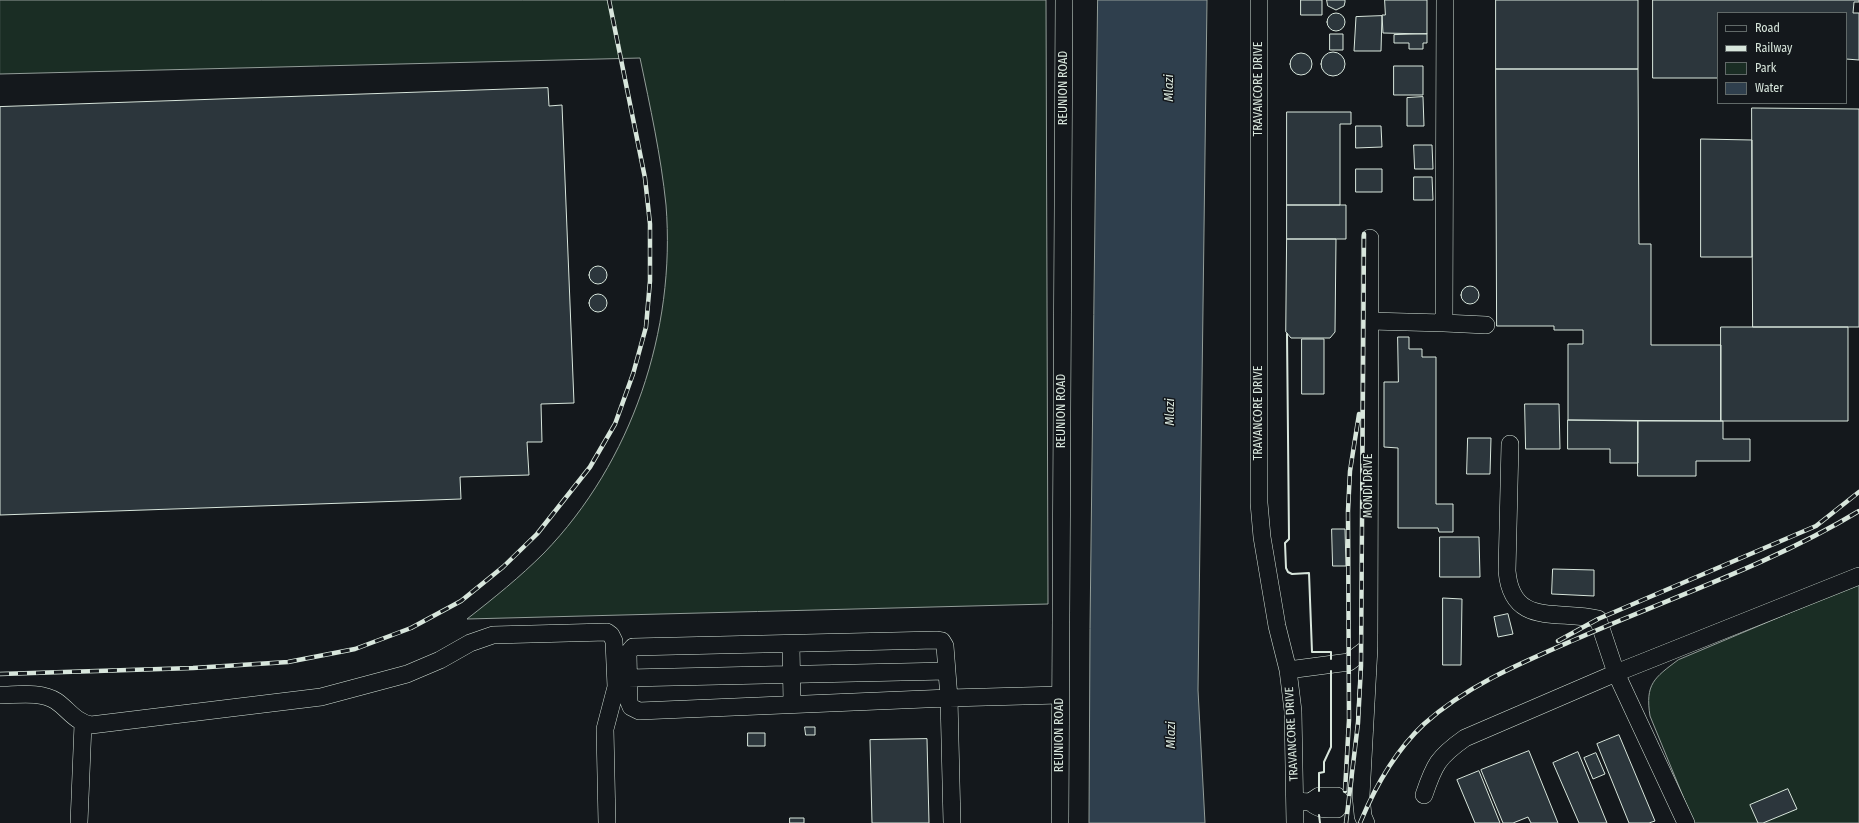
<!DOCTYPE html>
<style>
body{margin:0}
#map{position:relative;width:1859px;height:823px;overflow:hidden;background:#14181c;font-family:"Fira Sans Condensed",sans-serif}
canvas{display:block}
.legend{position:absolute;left:1717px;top:12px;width:130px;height:92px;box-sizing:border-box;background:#14181c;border:1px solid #626a69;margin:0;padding:5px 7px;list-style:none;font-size:12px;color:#d8e6dc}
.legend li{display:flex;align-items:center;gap:8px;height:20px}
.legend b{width:20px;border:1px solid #626a69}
</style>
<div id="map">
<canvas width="1859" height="823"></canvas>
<ul class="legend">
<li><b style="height:5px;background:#14181c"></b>Road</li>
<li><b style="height:5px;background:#d8e6dc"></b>Railway</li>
<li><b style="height:11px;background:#1a2d24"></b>Park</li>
<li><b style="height:11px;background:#2f3f4d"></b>Water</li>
</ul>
</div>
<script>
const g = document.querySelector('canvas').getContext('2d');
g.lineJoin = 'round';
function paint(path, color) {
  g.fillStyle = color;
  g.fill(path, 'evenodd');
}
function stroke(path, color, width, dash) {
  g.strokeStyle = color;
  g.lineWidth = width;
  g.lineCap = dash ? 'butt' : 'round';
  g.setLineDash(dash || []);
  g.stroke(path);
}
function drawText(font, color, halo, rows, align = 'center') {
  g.font = font + ' "Fira Sans Condensed",sans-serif';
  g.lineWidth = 3;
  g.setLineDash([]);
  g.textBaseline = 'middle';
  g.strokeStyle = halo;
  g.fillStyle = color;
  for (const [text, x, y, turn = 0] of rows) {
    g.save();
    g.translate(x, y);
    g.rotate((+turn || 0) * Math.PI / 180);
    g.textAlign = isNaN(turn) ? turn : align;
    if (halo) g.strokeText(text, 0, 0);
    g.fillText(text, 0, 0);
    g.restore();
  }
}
const green = new Path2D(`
 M0,0H1046L1048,604L467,619C494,598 520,577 544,553C632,462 676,330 666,205C661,156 650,106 640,58L0,74Z
 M1859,584V823H1694L1650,716C1645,684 1654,678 1678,660Z`);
paint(green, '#1a2d24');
stroke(green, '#939e99', 1);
const water = new Path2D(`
 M1098,0H1207L1198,690L1205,823H1089L1090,629Z`);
paint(water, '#2f3f4d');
stroke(water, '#939e99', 1);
const building = new Path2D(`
 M1301,0H1322V15H1301Z
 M1327,0H1345V2L1344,6L1336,10L1328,6Z
 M1385,0H1427V34L1383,33L1382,15H1385Z
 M1496,0H1638V69H1496Z
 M1653,0H1859V2H1854L1853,13H1859V60L1846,59V13H1718V78H1653Z
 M1327 22a9 9 0 1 1 18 0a9 9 0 1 1-18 0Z
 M1382,16L1381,51H1354L1356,17Z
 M1330,34H1343V50H1330Z
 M1427,34V43H1423V49H1409V43H1394V35Z
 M1321 64a12 12 0 1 1 24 0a12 12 0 1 1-24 0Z
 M1290 64a11 11 0 1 1 22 0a11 11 0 1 1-22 0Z
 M1394,66H1423V95H1394Z
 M1496,69H1638L1639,244H1651V345H1721V421L1568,420V344H1583V330H1554V326H1497Z
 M548,88L549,106L562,105L574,403L541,404L542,442H527L529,475L460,477L461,499L0,515V107Z
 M1423,97L1424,126H1407V98Z
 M1752,108L1859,109V327H1753Z
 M1287,112H1351V124H1340V205H1287Z
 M1356,126H1381L1382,147L1356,148Z
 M1701,139L1752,140V257H1701Z
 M1414,145H1432L1433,169H1415Z
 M1356,169H1382V192H1356Z
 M1414,177H1432L1433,200H1414Z
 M1287,205H1346V239H1287Z
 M1287,239H1336L1335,332L1330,338H1291L1286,332Z
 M589 275a9 9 0 1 1 18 0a9 9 0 1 1-18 0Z
 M1461 295a9 9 0 1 1 18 0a9 9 0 1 1-18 0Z
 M589 303a9 9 0 1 1 18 0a9 9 0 1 1-18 0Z
 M1721,327H1848V421H1721Z
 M1398,337H1409V349H1422V357H1436V504H1453V532H1439L1438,528H1398V448L1384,447V382H1398Z
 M1302,339H1324V394H1302Z
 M1525,404H1559L1560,449H1526Z
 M1568,420L1638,421V463H1610V449H1568Z
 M1638,421H1723V439H1750V461H1696V476H1638Z
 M1468,438H1491L1490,474H1467Z
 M1332,529H1345L1346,566H1333Z
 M1440,537H1479L1480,577H1440Z
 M1553,569L1594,570V596L1552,594Z
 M1443,598L1462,599L1461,665H1443Z
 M1508,614L1513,634L1498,637L1494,617Z
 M805,727H815V735H806Z
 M748,733H765V746H748Z
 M1619,735L1655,821L1649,823H1629L1597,744Z
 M927,739L929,823H872L870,740Z
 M1529,751L1558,823H1531L1528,817L1513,823H1503L1481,770Z
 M1578,752L1607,823H1579L1553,763Z
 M1596,753L1605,774L1593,779L1584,758Z
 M1479,771L1500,823H1475L1457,780Z
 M1788,789L1797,809L1763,823H1758L1750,805Z
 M790,818H804V823H790Z`);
paint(building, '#2c363c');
stroke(building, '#d8e6dc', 1);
const minor = new Path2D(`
 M1259,0V503L1262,537L1277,626L1288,670L1293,711L1295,823
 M1370,321L1444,323L1445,0
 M1444,323L1486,325
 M1510,444L1507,571C1512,628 1558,609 1598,619L1616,673L1686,823
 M791,644L792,704
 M1288,670L1349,662L1369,647L1370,238
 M628,678L947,671
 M0,695C17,695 41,691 56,701C68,709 75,722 91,725L321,697L407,674L440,660L470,643L493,635L607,632L611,635L614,641L616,687L605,729L607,823
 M1424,795C1434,765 1438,757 1465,738L1616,673L1859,576
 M1295,801L1310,802L1319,796H1337L1341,802L1337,809C1324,809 1320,810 1310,802
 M79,823L83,724
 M952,823L949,698L945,646L942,641L936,640L633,647L628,653L629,702L631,707L639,711L949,698L1060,695
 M1060,823L1064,0
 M1366,823L1363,816L1361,796L1369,647`);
stroke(minor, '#d8e6dc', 18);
stroke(minor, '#14181c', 17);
const rail = new Path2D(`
 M1558,641L1598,619L1816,526L1859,492
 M0,674L193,668L288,662L355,649L411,628L461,601L503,567L537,534L590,467L615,424L633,374L646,327L650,281V224L645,178L609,0
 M1345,791L1349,720L1348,511L1350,471L1359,414
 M1346,823L1358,723L1361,666L1364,234
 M1360,823C1375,787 1395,751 1424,724C1468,685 1521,663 1574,640C1669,598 1770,565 1859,511`);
stroke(rail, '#d8e6dc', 4.5);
stroke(rail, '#14181c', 3, [9]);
stroke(new Path2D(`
 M1287,334L1289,539L1285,543L1286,568L1288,572L1292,574L1309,573L1312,652H1331V659
 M1319,791V773L1324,772V762L1331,747V671
 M1319,815L1320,823`), '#d8e6dc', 2);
drawText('12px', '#d8e6dc', '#14181c', [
 ["REUNION ROAD",1064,88,-90],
 ["TRAVANCORE DRIVE",1259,89,-90],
 ["REUNION ROAD",1062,411,-90],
 ["TRAVANCORE DRIVE",1259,413,-90],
 ["MONDI DRIVE",1369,486,-90],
 ["TRAVANCORE DRIVE",1292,734,-93],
 ["REUNION ROAD",1060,735,-90]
]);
drawText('italic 13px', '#d8e6dc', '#14181c', [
 ["Mlazi",1169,88,-90],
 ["Mlazi",1170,412,-90],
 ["Mlazi",1171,735,-90]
]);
</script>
